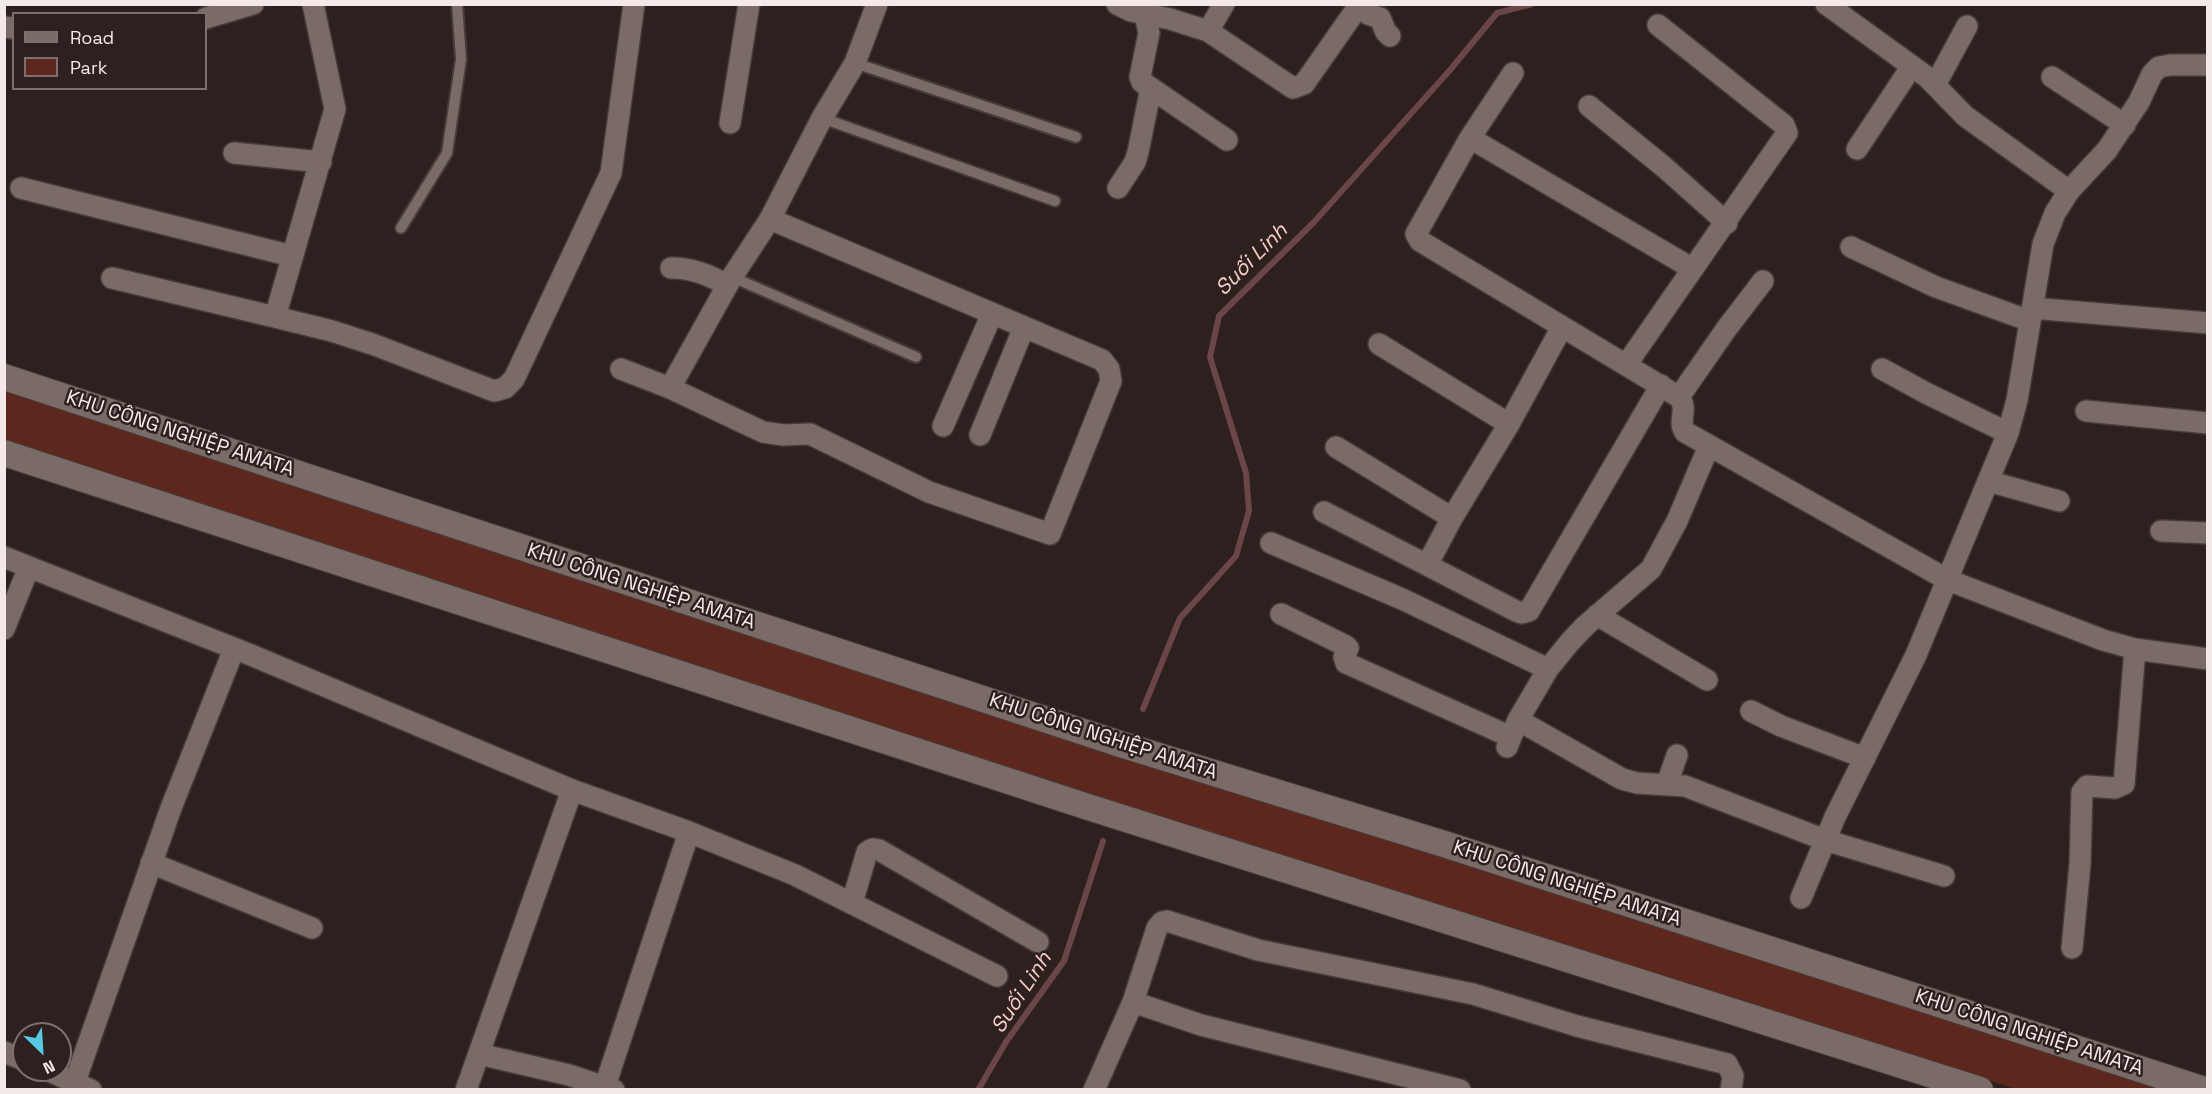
<!DOCTYPE html>
<meta charset="utf-8">
<style>
body{margin:0}
#map{position:relative;width:2212px;height:1094px;overflow:hidden;background:#2d201e;font-family:"Space Grotesk",sans-serif}
canvas{display:block}
.frame{position:absolute;inset:0;border:6px solid #f2e9e8;pointer-events:none}
.legend{position:absolute;left:12px;top:12px;width:195px;height:78px;box-sizing:border-box;background:#2d201e;border:2px solid #7c706f;margin:0;padding:8px 10px;list-style:none;font-size:18px;color:#f2e9e8}
.legend li{display:flex;align-items:center;gap:12px;height:30px}
.legend b{width:30px;border:2px solid #7c706f}
.north{position:absolute;left:12px;top:1022px;width:60px;height:60px;box-sizing:border-box;background:#2d201e;border:2px solid #7c706f;border-radius:50%;rotate:155deg;font-size:16px;font-weight:700;line-height:24px;text-align:center;color:#f2e9e8}
.north::after{content:'';display:block;margin:auto;width:21px;height:27px;background:#58c9e3;clip-path:polygon(50% 0,100% 100%,50% 72%,0 100%)}
</style>
<div id="map">
<canvas width="2212" height="1094"></canvas>
<div class="frame"></div>
<ul class="legend">
<li><b style="height:8px;background:#7a6b67"></b>Road</li>
<li><b style="height:16px;background:#5d271d"></b>Park</li>
</ul>
<div class="north">N</div>
</div>
<script>
const g = document.querySelector('canvas').getContext('2d');
g.lineJoin = 'round';
function paint(path, color) {
  g.fillStyle = color;
  g.fill(path, 'evenodd');
}
function stroke(path, color, width, dash) {
  g.strokeStyle = color;
  g.lineWidth = width;
  g.lineCap = dash ? 'butt' : 'round';
  g.setLineDash(dash || []);
  g.stroke(path);
}
function drawText(font, color, halo, rows, align = 'center') {
  g.font = font + ' "Space Grotesk",sans-serif';
  g.lineWidth = 5;
  g.setLineDash([]);
  g.textBaseline = 'middle';
  g.strokeStyle = halo;
  g.fillStyle = color;
  for (const [text, x, y, turn = 0] of rows) {
    g.save();
    g.translate(x, y);
    g.rotate((+turn || 0) * Math.PI / 180);
    g.textAlign = isNaN(turn) ? turn : align;
    if (halo) g.strokeText(text, 0, 0);
    g.fillText(text, 0, 0);
    g.restore();
  }
}
paint(new Path2D(`
 M5,388L2168,1089H2016L1123,806L5,441Z`), '#5d271d');
stroke(new Path2D(`
 M1143,709L1180,618L1236,556L1249,511L1246,473L1210,357L1219,316L1314,222L1450,70L1497,13L1532,4
 M978,1090L1006,1042L1064,961L1103,841`), '#6b4646', 6);
const service = new Path2D(`
 M855,63L1076,137
 M822,118L1055,201
 M401,228L447,153L461,59L457,4
 M732,277L916,357`);
const minor = new Path2D(`
 M313,4L335,109L275,317L332,331L375,345L494,391L505,388L514,379L611,173L634,4
 M1117,4L1131,11L1170,19L1208,31L1293,88L1304,84L1360,4
 M1826,4L1927,77L1965,116L2069,191
 M1359,6L1368,14L1380,18L1386,32L1390,36
 M1145,15L1149,33L1140,77L1142,82L1227,140
 M206,18L253,4
 M4,27L14,28
 M1208,31L1224,4
 M1513,73L1470,138L1416,234L1420,241L1679,397C1689,410 1677,421 1685,432L1948,580L2103,640L2135,649L2208,659
 M2052,77L2125,125
 M1935,85L1967,26
 M1589,106L1664,167L1727,223
 M730,123L749,4
 M1470,138L1693,269
 M1857,149L1912,66
 M234,153L321,162
 M21,188L292,256
 M1118,188L1135,162L1138,152L1151,88
 M1851,247L1936,287L2030,321
 M671,268C692,268 709,275 727,285
 M112,278L275,317
 M2032,308L2208,323
 M1379,344L1509,424
 M1626,365L1787,133L1784,125L1658,25
 M621,369L670,388L763,432L783,435L810,434L929,492L1050,534L1111,381L1109,369L1102,360L770,219
 M1882,369L1926,393L2008,433
 M670,388L732,277L770,219L822,118L855,63L877,4
 M1679,397L1727,328L1763,281
 M2086,411L2208,423
 M943,426L992,314
 M980,435L1024,327
 M1336,447L1452,518L1509,424L1562,327
 M1988,481L2059,501
 M1324,512L1427,565
 M1452,518L1427,565L1516,611L1522,613L1529,611L1661,385
 M2161,531L2208,533
 M1271,543L1402,599L1548,669
 M4,557L29,567
 M1281,614L1346,646L1348,648L1344,657L1346,663L1511,737
 M1597,615L1707,680
 M4,629L29,567L251,655L572,790L689,832L795,875L997,976
 M1751,711L1781,726L1865,758
 M1518,720L1622,779L1637,783L1685,786L1825,840L1944,876
 M1507,747L1518,720L1548,669L1569,643L1585,626L1651,569L1677,521L1709,446
 M1667,784L1677,755
 M151,863L312,928
 M1801,898L1835,817L1916,655L2008,433L2017,400L2043,244L2055,213L2069,191L2107,150L2139,102L2152,74L2159,67L2170,65H2208
 M852,903L867,852L872,849L879,850L1038,942
 M2072,948L2080,864L2082,792L2087,786L2115,788L2124,784L2135,649
 M1133,1002L1201,1025L1460,1090
 M4,1052L24,1060
 M479,1054L569,1075L614,1090
 M47,1070L91,1090
 M605,1086L689,832
 M72,1090L171,808L234,649
 M466,1090L572,790
 M1094,1090L1133,1002L1157,928L1162,922L1167,921L1258,950L1473,994L1577,1026L1727,1064L1733,1076L1731,1090`);
const tertiary = new Path2D(`
 M4,377L1120,744L1444,844L2205,1090
 M4,453L1085,806L1980,1090`);
stroke(service, '#463b39', 14);
stroke(minor, '#463b39', 24);
stroke(tertiary, '#463b39', 28);
stroke(service, '#7a6b67', 10);
stroke(minor, '#7a6b67', 21);
stroke(tertiary, '#7a6b67', 26);
drawText('20px', '#f2e9e8', '#2d201e', [
 ["KHU CÔNG NGHIỆP AMATA",180,434,18],
 ["KHU CÔNG NGHIỆP AMATA",641,587,18],
 ["KHU CÔNG NGHIỆP AMATA",1103,737,18],
 ["KHU CÔNG NGHIỆP AMATA",1567,884,18],
 ["KHU CÔNG NGHIỆP AMATA",2029,1033,18]
]);
drawText('italic 21px', '#f6cfc7', '#2d201e', [
 ["Suối Linh",1252,260,-45],
 ["Suối Linh",1022,993,-57]
]);
</script>
